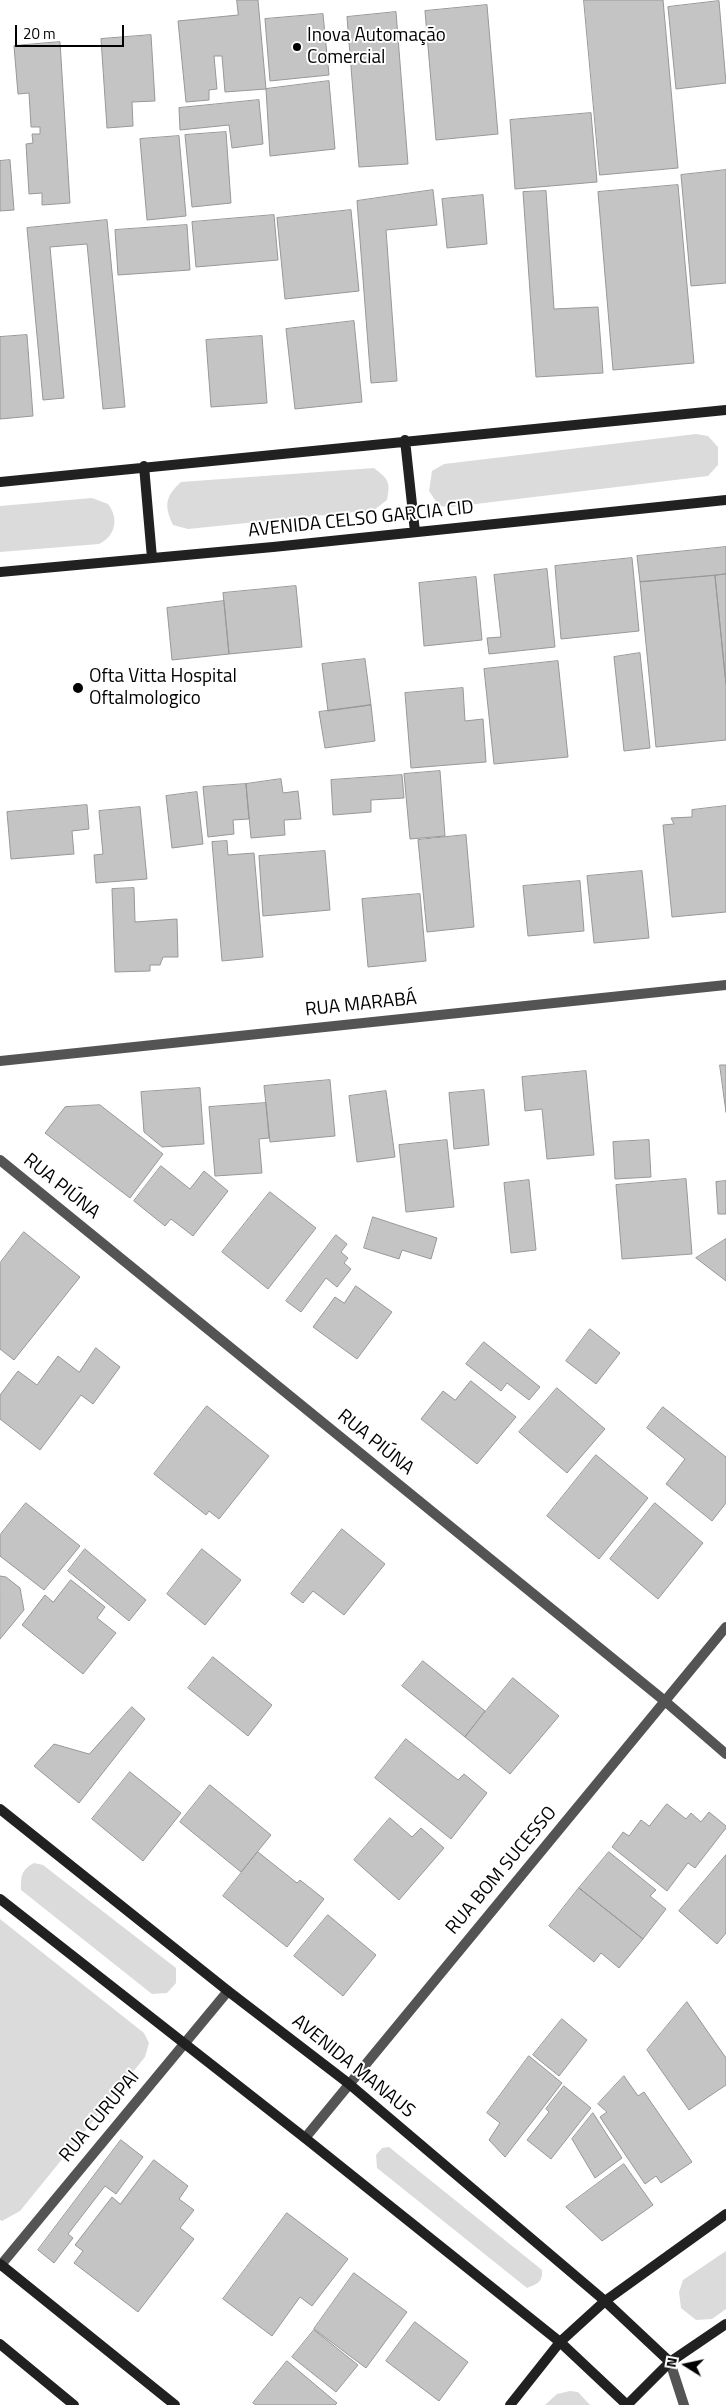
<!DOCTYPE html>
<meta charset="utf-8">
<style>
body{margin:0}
#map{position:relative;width:726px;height:2405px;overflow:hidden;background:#fff;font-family:"Titillium Web",sans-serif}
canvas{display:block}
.north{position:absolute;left:661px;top:2340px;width:50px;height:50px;-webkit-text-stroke:4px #fff;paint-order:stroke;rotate:280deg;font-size:14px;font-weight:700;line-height:20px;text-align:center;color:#000}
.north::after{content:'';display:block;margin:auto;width:18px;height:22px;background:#000;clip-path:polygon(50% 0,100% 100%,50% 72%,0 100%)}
.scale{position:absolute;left:15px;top:25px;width:109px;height:22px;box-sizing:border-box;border:2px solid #000;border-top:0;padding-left:6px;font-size:15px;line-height:18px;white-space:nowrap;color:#000;-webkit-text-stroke:4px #fff;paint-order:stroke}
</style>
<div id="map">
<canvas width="726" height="2405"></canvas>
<div class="north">N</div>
<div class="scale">20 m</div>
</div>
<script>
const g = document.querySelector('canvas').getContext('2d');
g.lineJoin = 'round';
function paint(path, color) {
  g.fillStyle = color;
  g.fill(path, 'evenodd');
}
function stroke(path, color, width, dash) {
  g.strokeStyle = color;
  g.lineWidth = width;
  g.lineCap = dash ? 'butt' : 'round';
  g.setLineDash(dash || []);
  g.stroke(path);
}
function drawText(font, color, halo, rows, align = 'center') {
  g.font = font + ' "Titillium Web",sans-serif';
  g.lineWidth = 4;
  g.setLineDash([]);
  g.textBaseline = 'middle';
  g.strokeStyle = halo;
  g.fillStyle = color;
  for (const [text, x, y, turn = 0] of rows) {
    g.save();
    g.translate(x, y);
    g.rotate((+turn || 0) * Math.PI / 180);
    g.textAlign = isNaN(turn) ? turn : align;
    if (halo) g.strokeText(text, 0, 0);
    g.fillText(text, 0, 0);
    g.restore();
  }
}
paint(new Path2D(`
 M696,434L708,436L718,447V465L708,476L451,507L439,506L429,491L432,471L444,464Z
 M374,468C388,479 391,481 387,500L374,510L188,529L173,525C164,505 165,497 181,482Z
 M92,498L108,504C119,518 116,536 99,544L0,552V506Z
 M34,1863L43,1865L176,1968V1983L167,1993L152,1994L21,1890C21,1876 21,1870 34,1863Z
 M0,1919L144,2033L149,2043L145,2057L20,2211L2,2221L0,2220Z
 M389,2147L542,2270C543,2282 537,2284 527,2288L377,2168L376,2155L382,2148Z
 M726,2251V2309L712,2319L696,2320L681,2308L679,2292L683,2280Z
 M570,2391L578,2392L590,2405H545L557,2394Z`), '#dbdbdb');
const building = new Path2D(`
 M237,0H258L266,89L225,92L222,56H214L217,89L209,90V100L186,102L178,21L238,15Z
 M584,0H663L678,168L600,175Z
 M719,1L726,83L676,89L668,7Z
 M487,5L498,134L436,140L425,11Z
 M396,12L408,164L359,167L347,17Z
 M323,14L329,75L270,81L265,19Z
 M151,35L155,101L132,102L133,126L107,128L101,39Z
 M60,42L70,203L42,205V193L29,194L26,144L33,143L32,134H40V127H31L29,93L18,94L14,46Z
 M329,81L335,149L270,156L266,89Z
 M259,100L263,144L232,148L229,125L180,130L179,108Z
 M591,113L597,182L515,189L510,120Z
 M226,132L231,203L192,207L185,135Z
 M179,136L186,216L147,220L140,139Z
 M10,160L14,210L0,211V161Z
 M726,170V283L691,286L681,175Z
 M678,185L694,363L613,370L598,192Z
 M433,190L437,225L386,230L397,381L371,383L357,201Z
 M546,191L554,309L598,307L603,373L536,377L523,192Z
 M483,195L487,244L447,248L442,199Z
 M351,210L359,291L285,299L277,218Z
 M274,215L278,260L196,267L192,222Z
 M107,220L125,407L103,409L87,244L50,247L64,398L43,400L27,228Z
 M187,225L190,270L118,275L115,230Z
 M354,321L362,402L295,409L286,329Z
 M27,335L33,416L0,419V337Z
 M262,336L267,403L211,407L206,340Z
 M726,547V574L640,582L637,556Z
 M632,558L639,631L561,639L555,566Z
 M547,569L555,647L489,654L487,638L501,637L494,575Z
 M726,574V684L715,576Z
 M715,576L726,684V740L656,747L640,582Z
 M476,577L482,640L424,646L419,583Z
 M296,586L302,647L229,654L223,593Z
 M224,601L229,654L172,660L167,608Z
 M640,653L650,748L624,751L614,657Z
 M365,659L371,705L328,711L322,664Z
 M558,661L568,757L494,764L484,669Z
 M463,688L465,721L483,719L486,762L411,768L405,693Z
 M371,705L375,741L325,748L319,712Z
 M440,771L445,836L410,839L404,774Z
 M402,775L404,798L371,800V812L333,815L331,780Z
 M281,779L283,793L298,791L301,819L284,820L285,835L251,838L246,784Z
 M246,784L249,819L233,820L234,834L208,837L203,787Z
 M197,792L203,844L172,848L166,796Z
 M87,805L89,829L72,831L74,854L11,859L7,812Z
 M726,806V912L672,917L663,825L674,824L671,818L692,817V810Z
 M140,807L147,879L96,883L94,855L103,854L99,811Z
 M466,835L474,927L427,932L418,840Z
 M227,841L228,855L254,853L263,957L222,961L212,842Z
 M325,851L330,910L263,916L259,856Z
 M642,871L649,938L594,943L587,876Z
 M580,881L584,931L528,936L523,886Z
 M134,888L135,922L177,919L178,957H163L160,965H150V971L115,972L112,889Z
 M420,894L426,961L368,967L362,899Z
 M720,1065H726V1112Z
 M586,1071L594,1155L547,1159L542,1109L525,1111L522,1077Z
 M330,1080L335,1136L270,1142L264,1086Z
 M200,1088L204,1144L162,1147L144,1132L141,1092Z
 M484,1090L489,1145L454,1149L449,1093Z
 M386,1091L395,1157L357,1162L349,1096Z
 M266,1103L269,1138L259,1139L262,1173L215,1176L209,1107Z
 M100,1105L163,1154L130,1198L45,1133L65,1107Z
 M447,1140L454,1207L406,1212L399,1145Z
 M649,1140L651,1177L615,1179L613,1142Z
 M161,1166L190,1189L204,1171L228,1191L193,1236L171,1219L165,1226L134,1201Z
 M686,1179L692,1254L622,1259L616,1185Z
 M529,1180L536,1250L511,1253L504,1183Z
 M726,1181V1214H718L716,1182Z
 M270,1192L316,1228L268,1289L222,1252Z
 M373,1217L437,1238L431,1259L402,1250L399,1259L364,1248Z
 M24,1232L80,1277L14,1360L0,1349V1263Z
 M336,1235L347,1244L341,1252L348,1258L344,1263L351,1269L337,1287L326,1278L301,1312L286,1301Z
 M726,1239V1281L696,1258Z
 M356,1286L392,1312L357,1359L313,1327L335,1297L344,1303Z
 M590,1329L620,1353L596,1384L566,1361Z
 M484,1342L540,1387L529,1400L507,1383L501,1391L466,1364Z
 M96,1348L120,1367L93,1404L81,1395L40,1450L0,1419V1395L18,1371L37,1385L58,1356L79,1372Z
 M471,1381L516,1417L477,1464L421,1419L443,1391L455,1400Z
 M557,1388L605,1429L567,1473L519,1432Z
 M207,1406L269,1456L219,1519L209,1511L206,1515L154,1474Z
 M663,1407L726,1457V1503L712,1521L666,1484L685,1459L647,1428Z
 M596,1455L648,1498L599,1559L547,1516Z
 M26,1503L80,1546L44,1590L0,1556V1535Z
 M655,1503L703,1543L658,1599L610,1559Z
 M342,1529L385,1564L344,1615L313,1591L303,1603L291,1594Z
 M85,1549L146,1600L129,1621L68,1571Z
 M202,1549L241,1580L205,1625L167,1594Z
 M0,1576L6,1577L20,1588L24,1610L0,1639Z
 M71,1580L105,1607L97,1618L116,1633L83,1674L22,1625L45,1595L53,1602Z
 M213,1657L272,1705L248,1736L188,1688Z
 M423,1661L485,1711L465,1737L402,1686Z
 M513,1678L559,1716L510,1774L465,1737Z
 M132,1707L145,1719L79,1803L34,1766L54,1744L89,1754Z
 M406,1739L458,1780L464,1774L487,1793L451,1839L375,1778Z
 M130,1772L181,1813L143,1861L92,1819Z
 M210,1785L271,1835L241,1872L180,1822Z
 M667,1804L686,1819L691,1813L701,1822L709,1812L726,1826V1828L695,1868L688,1863L667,1891L612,1847L623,1832L629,1836L641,1820L649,1826Z
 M390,1818L412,1837L421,1828L444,1848L399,1900L354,1860Z
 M258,1852L297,1883L300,1880L324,1899L287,1947L223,1896Z
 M609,1852L656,1890L650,1896L666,1909L643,1939L579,1888Z
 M726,1855V1933L717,1944L679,1911Z
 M579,1888L643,1939L619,1968L601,1953L594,1962L549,1926Z
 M328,1915L376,1955L343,1996L294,1956Z
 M687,2002L726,2058V2085L689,2110L647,2050Z
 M562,2019L587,2040L559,2076L533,2055Z
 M529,2056L562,2083L505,2157L489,2140L500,2123L487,2113Z
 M624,2076L638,2096L644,2092L692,2162L661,2183L656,2176L645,2184L600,2117L607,2112L598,2104Z
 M564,2086L591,2108L551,2159L527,2140L549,2112L546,2109Z
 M593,2113L622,2158L595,2178L572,2139Z
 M121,2140L143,2157L116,2194L105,2186L68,2234L73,2238L54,2263L38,2250Z
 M154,2160L188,2186L179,2199L194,2210L180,2228L194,2239L138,2312L74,2263L83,2251L75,2245L112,2197L120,2204Z
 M624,2164L653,2205L602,2241L566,2207Z
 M287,2213L348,2259L312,2306L300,2297L272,2336L223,2299Z
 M354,2273L407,2312L366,2368L314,2329Z
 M415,2322L468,2362L439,2401L386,2361Z
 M314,2330L358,2365L336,2392L292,2357Z
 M287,2361L337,2403L335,2405H256L253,2403Z`);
paint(building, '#c4c4c4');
stroke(building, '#989898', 1);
stroke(new Path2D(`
 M670,2362L684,2405`), '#545454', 10);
stroke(new Path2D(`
 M0,1061L726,985
 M0,1160L666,1702L726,1754
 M305,2138L726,1627
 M0,2266L228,1991`), '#545454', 10);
stroke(new Path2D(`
 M405,440L415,532
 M144,466L152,558
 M0,482L726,410
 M0,572L273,547L726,500
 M0,1809L228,1991L348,2083L605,2301L670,2362
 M0,1899L305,2138L560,2342L627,2405
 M0,2264L175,2405
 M0,2344L74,2405
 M510,2405L560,2342L605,2301L726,2214
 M627,2405L670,2362L726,2324`), '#212121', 10);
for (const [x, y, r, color] of [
 [297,47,5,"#000"],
 [78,688,6,"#000"]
]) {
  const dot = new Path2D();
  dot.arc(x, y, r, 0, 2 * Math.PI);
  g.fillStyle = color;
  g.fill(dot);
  stroke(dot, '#fff', 2);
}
drawText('19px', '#000', '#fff', [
 ["Inova Automação",307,36],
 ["Comercial",307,58],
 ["Ofta Vitta Hospital",89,677],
 ["Oftalmologico",89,699]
], 'left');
drawText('19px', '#000', '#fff', [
 ["AVENIDA CELSO GARCIA CID",361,520,-6],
 ["RUA MARABÁ",361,1005,-6],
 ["RUA PIÚNA",61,1187,39],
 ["RUA PIÚNA",375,1443,39],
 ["RUA BOM SUCESSO",502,1871,-50],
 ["AVENIDA MANAUS",353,2067,39],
 ["RUA CURUPAI",100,2117,-50]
]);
</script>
